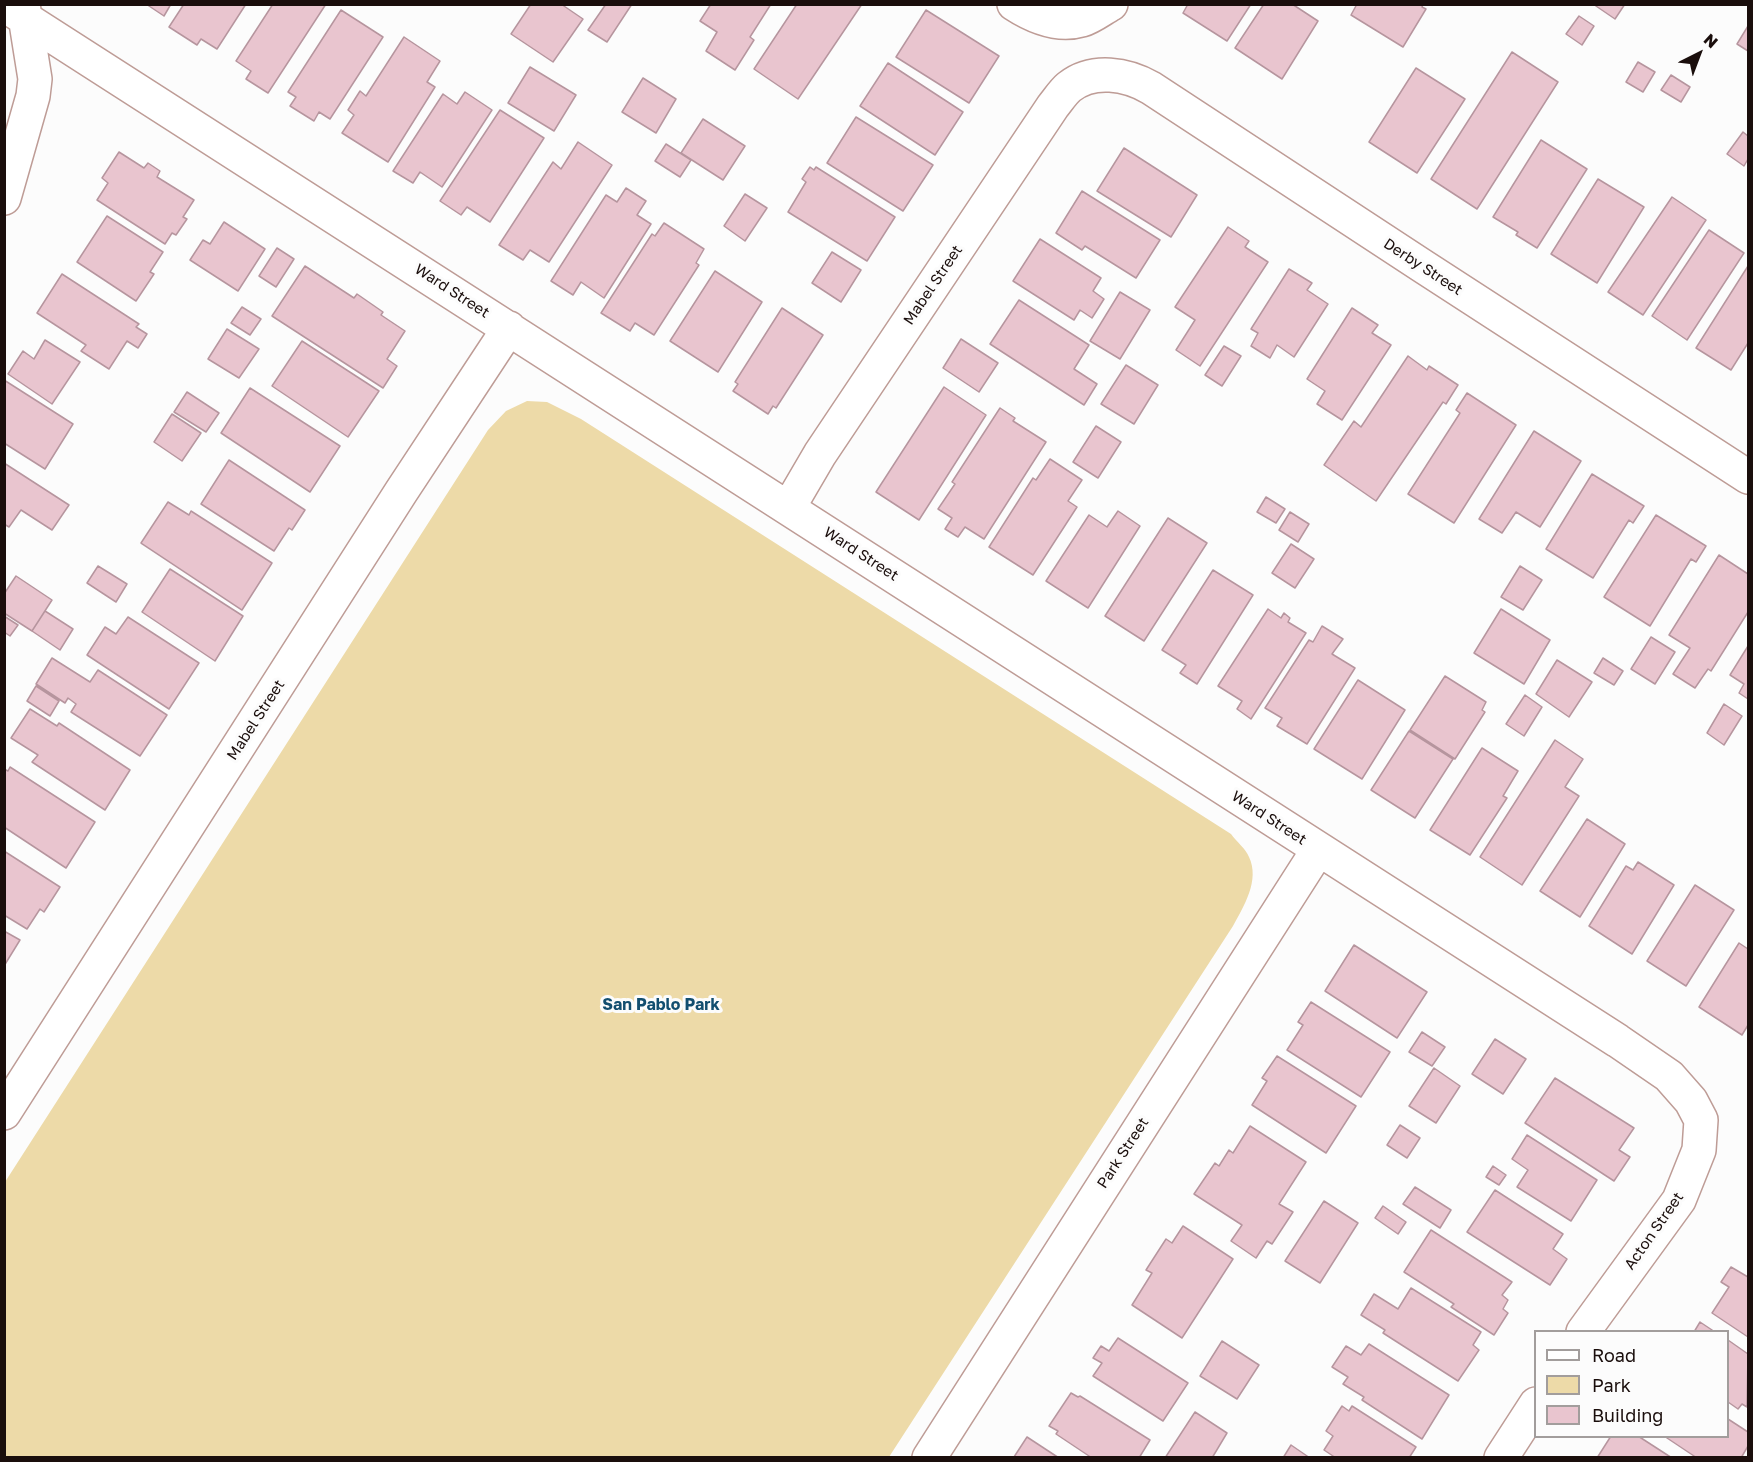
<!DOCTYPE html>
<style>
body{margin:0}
#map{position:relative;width:1753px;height:1462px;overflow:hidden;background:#fcfcfc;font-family:"Golos Text",sans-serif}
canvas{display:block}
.frame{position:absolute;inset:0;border:6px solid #1a0e0c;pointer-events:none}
.legend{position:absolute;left:1534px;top:1330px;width:195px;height:108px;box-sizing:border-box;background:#fcfcfc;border:2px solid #a29d9c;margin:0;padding:8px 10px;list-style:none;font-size:18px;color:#1a0e0c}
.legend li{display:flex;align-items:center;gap:12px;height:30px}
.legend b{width:30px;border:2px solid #a29d9c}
.north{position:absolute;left:1669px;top:24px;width:60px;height:60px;-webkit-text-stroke:4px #fcfcfc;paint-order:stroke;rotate:42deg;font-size:16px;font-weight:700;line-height:24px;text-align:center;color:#1a0e0c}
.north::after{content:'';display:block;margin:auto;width:21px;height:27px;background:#1a0e0c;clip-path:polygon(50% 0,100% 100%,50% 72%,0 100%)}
</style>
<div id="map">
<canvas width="1753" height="1462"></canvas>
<div class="frame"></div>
<ul class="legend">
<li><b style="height:8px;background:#fff"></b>Road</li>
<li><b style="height:16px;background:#eddaa8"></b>Park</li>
<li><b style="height:16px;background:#e9c5cf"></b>Building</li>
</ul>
<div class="north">N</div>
</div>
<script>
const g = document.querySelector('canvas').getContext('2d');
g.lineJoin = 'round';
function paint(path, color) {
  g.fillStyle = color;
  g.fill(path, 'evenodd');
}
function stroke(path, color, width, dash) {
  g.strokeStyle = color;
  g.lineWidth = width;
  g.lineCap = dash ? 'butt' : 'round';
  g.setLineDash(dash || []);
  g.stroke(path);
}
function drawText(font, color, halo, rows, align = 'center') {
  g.font = font + ' "Golos Text",sans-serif';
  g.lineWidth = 6;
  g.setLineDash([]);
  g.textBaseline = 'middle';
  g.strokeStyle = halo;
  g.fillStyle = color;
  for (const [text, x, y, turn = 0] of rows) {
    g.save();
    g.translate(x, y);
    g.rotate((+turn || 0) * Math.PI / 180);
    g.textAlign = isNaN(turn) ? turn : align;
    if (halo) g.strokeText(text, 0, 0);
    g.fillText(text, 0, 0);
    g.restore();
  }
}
paint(new Path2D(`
 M527,401L547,402L581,419L1231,834C1236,841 1246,849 1249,857C1260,880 1244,906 1233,926L889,1457H5V1182L488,430L506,411Z`), '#eddaa8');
const building = new Path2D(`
 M146,4H171L164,16Z
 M184,4H246L217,49L201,39L197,45L169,27Z
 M273,4H326L268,93L246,79L251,71L236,61Z
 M531,4H561L583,19L553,62L511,34Z
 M606,4H632L607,42L588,30Z
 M711,4H771L750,37L754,40L735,70L706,51L717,32L700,21Z
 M797,4H862L798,99L754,69Z
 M1188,4H1251L1227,41L1183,13Z
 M1264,4H1292L1318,21L1282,79L1235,48Z
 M1357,4H1423L1422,7L1426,9L1403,47L1351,15Z
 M1593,4H1625L1615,19Z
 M341,10L383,37L330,119L319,112L314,121L290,106L296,97L288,92Z
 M926,10L999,56L969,103L896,57Z
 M1579,16L1594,26L1582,45L1566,34Z
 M1748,26V51L1737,44Z
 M404,37L440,61L427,82L435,87L388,162L342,133L354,115L348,110L360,91L366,96Z
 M1512,52L1558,82L1477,209L1431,179Z
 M1638,62L1655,72L1643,92L1626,82Z
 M888,63L963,112L935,155L860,106Z
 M530,67L576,95L554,131L508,103Z
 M1416,68L1465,99L1417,173L1369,142Z
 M1671,75L1690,87L1681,102L1661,90Z
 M643,78L676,99L656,133L622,112Z
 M465,92L492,110L442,187L420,172L413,183L393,171L443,94L457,104Z
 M500,110L544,138L490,222L467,207L461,215L440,201Z
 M856,117L933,165L903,211L827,163Z
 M703,119L745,146L723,180L681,153Z
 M1743,132L1748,136V159L1744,166L1727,154Z
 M1541,140L1587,169L1537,248L1516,235L1518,232L1493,217Z
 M578,142L612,165L549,262L530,250L523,260L499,245L553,162L561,169Z
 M666,144L691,160L680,177L655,161Z
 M1124,148L1197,195L1171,237L1097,191Z
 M119,152L144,168L148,163L160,171L157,177L194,200L183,217L187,219L176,235L172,233L165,244L97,200L108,183L102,178Z
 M810,167L814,170L816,167L895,217L867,261L788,212L806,182L802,179Z
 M1598,179L1644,207L1597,283L1551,254Z
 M626,188L646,201L637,215L651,224L604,298L581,282L573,295L551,281L606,195L617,202Z
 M1082,191L1160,240L1136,278L1085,246L1082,250L1056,233Z
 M745,194L767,208L745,241L724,226Z
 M1672,197L1706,220L1643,315L1608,292Z
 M107,216L163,252L150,272L154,274L136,301L77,262Z
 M224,222L265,249L238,291L190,260L203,240L210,244Z
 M664,223L704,249L696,263L699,265L654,335L635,323L630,331L601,313L652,234L655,236Z
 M1228,227L1249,241L1245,247L1268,262L1200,366L1176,350L1195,320L1175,307Z
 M1709,230L1744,253L1687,340L1652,316Z
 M1040,239L1101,278L1093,291L1104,299L1092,318L1080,310L1074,320L1013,281Z
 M277,248L294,259L276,287L259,276Z
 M832,252L861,270L841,302L812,283Z
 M305,266L354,298L357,294L383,312L381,315L405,331L387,359L397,366L383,388L272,316Z
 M1748,266V343L1731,370L1696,348Z
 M1289,269L1312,283L1307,290L1328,304L1294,357L1277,345L1270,358L1251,346L1258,333L1251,329Z
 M715,271L762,302L718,372L670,341Z
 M62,274L139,324L136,327L147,334L138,348L127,341L109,369L81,351L86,345L37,313Z
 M1120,292L1150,310L1120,359L1090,341Z
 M1019,300L1089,345L1074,369L1097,384L1084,405L990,344Z
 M242,307L261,319L250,335L231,323Z
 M782,308L823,335L776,408L773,406L768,414L733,391L738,384L735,382Z
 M1352,308L1378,325L1372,333L1391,345L1342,420L1317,404L1325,391L1307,379Z
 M227,329L259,349L239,378L208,359Z
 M961,339L998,363L979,392L943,368Z
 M45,340L80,362L52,404L8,374L23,351L34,359Z
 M302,341L379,391L348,437L272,386Z
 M1224,346L1241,356L1222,386L1205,375Z
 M1408,356L1427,370L1429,366L1458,385L1446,404L1443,402L1376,501L1324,465L1354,421L1361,427Z
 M1126,365L1158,385L1134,424L1101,404Z
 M4,380L73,424L45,469L4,443Z
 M944,387L986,415L919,520L876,492Z
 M250,388L340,446L310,492L221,433Z
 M187,392L219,413L206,432L174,412Z
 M1467,393L1516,425L1454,523L1408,494L1460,413L1456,410Z
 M1000,408L1015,418L1013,421L1046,442L984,539L965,527L958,537L945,529L952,518L938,509L955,484L952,482Z
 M172,414L201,433L182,461L154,442Z
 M1096,426L1121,442L1098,478L1073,462Z
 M1534,431L1581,461L1540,527L1516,512L1502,533L1479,519Z
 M1050,459L1082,480L1068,501L1077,507L1033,575L989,547L1033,478L1036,480Z
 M229,460L305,510L292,530L289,528L274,551L201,504Z
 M4,463L69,505L52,530L21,510L9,527L4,524Z
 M1592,474L1644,506L1633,523L1629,520L1593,578L1546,549Z
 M1266,497L1285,509L1276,523L1257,512Z
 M168,502L189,515L191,511L272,563L242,610L141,543Z
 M1118,511L1140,526L1088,608L1046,581L1089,515L1107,527Z
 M1290,512L1309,524L1298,542L1279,530Z
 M1656,515L1706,546L1696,562L1691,559L1650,626L1604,597Z
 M1168,518L1207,543L1144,641L1105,616Z
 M1291,544L1314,559L1295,588L1272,573Z
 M1719,555L1748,574V612L1711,671L1708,669L1695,688L1673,674L1690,648L1669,635Z
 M98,566L127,584L116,602L87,583Z
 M1520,566L1542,580L1523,610L1501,597Z
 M170,569L243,616L215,661L142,612Z
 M1213,570L1253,595L1197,684L1180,673L1186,665L1162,650Z
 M16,576L52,600L32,631L4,613V594Z
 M1268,609L1281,618L1284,613L1290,618L1288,622L1306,633L1251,719L1237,709L1242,701L1218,686Z
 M1501,609L1550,640L1524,684L1474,653Z
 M45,611L73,629L60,650L32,631Z
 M4,616L18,625L10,636L4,632Z
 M128,617L199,663L169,709L87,655L105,627L116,634Z
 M1322,626L1343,639L1332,654L1355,668L1307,744L1277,726L1282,718L1265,708L1309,640L1313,642Z
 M1651,637L1675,652L1655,684L1631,669Z
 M1748,646V699L1739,693L1744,684L1730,675Z
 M52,658L90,682L98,670L167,715L140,756L71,712L76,704L68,698L65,703L36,684Z
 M1603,658L1623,671L1614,685L1594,673Z
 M1557,660L1592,682L1569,717L1536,694Z
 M1445,676L1486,702L1482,710L1485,712L1455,759L1410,730Z
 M1358,680L1405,710L1362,779L1314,749Z
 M36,686L59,701L50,716L27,701Z
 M1525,695L1542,707L1524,736L1506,724Z
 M1724,704L1742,716L1724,745L1707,733Z
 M30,709L57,726L59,723L130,770L105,810L32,762L38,755L11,738Z
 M1409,731L1453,759L1415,818L1371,790Z
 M1555,740L1583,759L1565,787L1579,796L1522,885L1480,857Z
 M1482,748L1518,771L1503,796L1507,798L1470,855L1430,830Z
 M10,767L95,822L66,868L4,827V769L8,771Z
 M1587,819L1625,844L1580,917L1540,891Z
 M4,851L60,887L44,912L40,909L27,929L4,915Z
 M1638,862L1674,885L1632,954L1589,926L1626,866L1633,870Z
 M1695,885L1734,910L1686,986L1647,961Z
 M4,931L20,940L4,966Z
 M1739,943L1748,949V1025L1742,1035L1699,1007Z
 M1354,945L1427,992L1397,1038L1325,991Z
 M1311,1002L1390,1052L1361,1097L1287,1050L1303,1025L1298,1022Z
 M1422,1032L1445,1047L1432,1066L1409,1052Z
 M1495,1039L1526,1059L1503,1094L1472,1074Z
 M1277,1056L1356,1106L1326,1153L1252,1105L1267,1081L1262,1078Z
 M1434,1068L1460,1086L1436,1123L1409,1106Z
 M1555,1078L1634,1128L1619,1150L1630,1157L1614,1181L1525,1123Z
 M1400,1125L1420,1138L1407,1158L1387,1145Z
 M1250,1126L1306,1162L1279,1204L1293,1212L1272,1244L1267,1241L1256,1258L1231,1241L1242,1225L1194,1194L1215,1163L1219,1166L1229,1150L1233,1153Z
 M1527,1135L1597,1180L1571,1221L1517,1187L1528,1170L1512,1159Z
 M1493,1166L1506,1175L1499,1185L1486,1177Z
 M1415,1187L1451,1210L1440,1228L1403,1204Z
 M1495,1190L1563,1234L1553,1249L1567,1259L1550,1285L1467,1232Z
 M1324,1201L1358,1223L1320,1283L1285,1261Z
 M1383,1206L1406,1222L1398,1234L1375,1218Z
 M1183,1226L1233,1259L1182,1338L1132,1305L1152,1273L1146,1270L1166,1239L1172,1243Z
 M1431,1230L1512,1282L1502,1295L1508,1300L1503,1309L1508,1313L1494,1335L1451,1307L1454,1304L1404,1272Z
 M1731,1267L1748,1277V1337L1712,1313L1729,1287L1721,1282Z
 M1411,1288L1481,1332L1473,1345L1479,1350L1458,1381L1383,1333L1385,1330L1361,1315L1374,1294L1398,1309Z
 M1700,1322L1715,1332H1694Z
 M1118,1338L1188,1383L1163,1421L1093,1376L1102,1363L1093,1358L1101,1346L1109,1351Z
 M1728,1340L1748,1354L1747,1407L1742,1404L1738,1409L1728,1402Z
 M1222,1341L1259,1365L1237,1399L1200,1376Z
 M1369,1344L1449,1395L1422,1439L1362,1400L1364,1397L1343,1384L1348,1377L1332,1367L1346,1346L1361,1355Z
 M1071,1393L1078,1397L1080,1396L1150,1440L1139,1458H1092L1056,1434L1058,1431L1049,1426Z
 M1342,1406L1349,1411L1352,1406L1416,1447L1409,1458H1336L1324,1450L1333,1436L1326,1431Z
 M1195,1412L1227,1433L1212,1458H1165Z
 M1728,1419L1748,1432V1446L1741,1458H1697L1664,1436H1728Z
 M1611,1436H1638L1672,1458H1597Z
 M1027,1437L1059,1458L1014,1457Z
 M1291,1445L1310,1458H1283Z`);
paint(building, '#e9c5cf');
stroke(building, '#b6959e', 1.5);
const street = new Path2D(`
 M1014,4C1034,17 1058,27 1082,20C1092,17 1102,9 1111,4
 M4,5L1618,1041L1669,1076L1691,1101L1701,1120L1699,1150L1679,1200L1583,1332
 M4,198L33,96L35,79L23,4
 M789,507L820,454L1053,106C1058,100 1063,92 1069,87C1093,68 1127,74 1151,88L1421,265L1748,477
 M4,1113L401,492L509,328
 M929,1458L1318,850
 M1501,1458L1536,1404`);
stroke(street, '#be9c96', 36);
stroke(street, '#fff', 33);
drawText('15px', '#1a0e0c', '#fcfcfc', [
 ["Derby Street",1423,267,33],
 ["Mabel Street",933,285,-56],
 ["Ward Street",452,291,33],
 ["Ward Street",861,554,33],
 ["Mabel Street",256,720,-57],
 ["Ward Street",1269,818,33],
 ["Park Street",1123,1153,-57],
 ["Acton Street",1654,1231,-55]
]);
drawText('bold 16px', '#124e6f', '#fcfcfc', [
 ["San Pablo Park",661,1005]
]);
</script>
